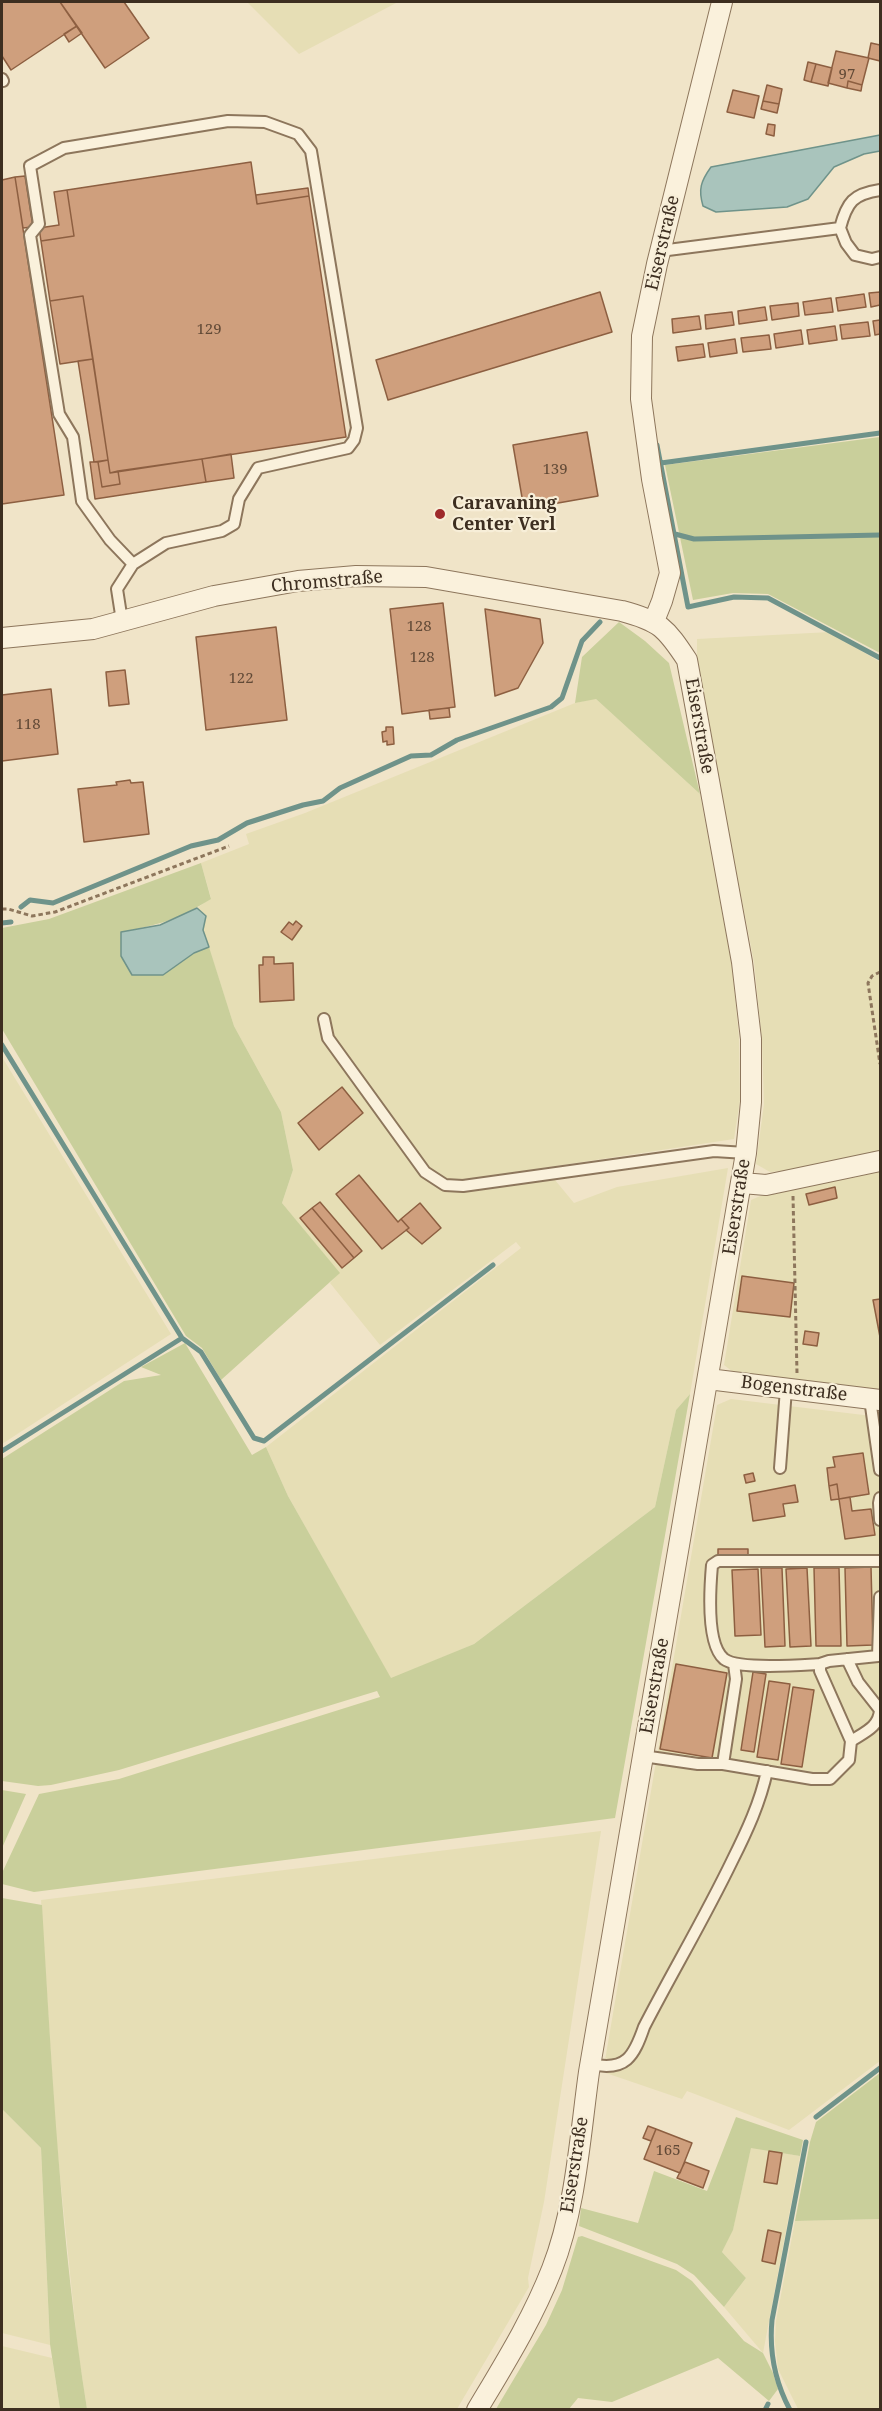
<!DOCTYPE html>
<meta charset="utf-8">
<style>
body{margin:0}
#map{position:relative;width:882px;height:2411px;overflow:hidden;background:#f0e4c8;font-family:"Noto Serif",serif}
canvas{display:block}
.frame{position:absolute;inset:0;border:3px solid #3d2e20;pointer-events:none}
</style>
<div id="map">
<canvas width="882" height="2411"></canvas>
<div class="frame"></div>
</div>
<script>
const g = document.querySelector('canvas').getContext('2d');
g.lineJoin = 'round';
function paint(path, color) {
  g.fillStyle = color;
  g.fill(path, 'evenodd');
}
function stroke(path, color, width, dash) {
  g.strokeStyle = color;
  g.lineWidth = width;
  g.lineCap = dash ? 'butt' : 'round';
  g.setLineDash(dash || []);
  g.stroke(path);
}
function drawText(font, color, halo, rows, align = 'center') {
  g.font = font + ' "Noto Serif",serif';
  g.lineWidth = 4.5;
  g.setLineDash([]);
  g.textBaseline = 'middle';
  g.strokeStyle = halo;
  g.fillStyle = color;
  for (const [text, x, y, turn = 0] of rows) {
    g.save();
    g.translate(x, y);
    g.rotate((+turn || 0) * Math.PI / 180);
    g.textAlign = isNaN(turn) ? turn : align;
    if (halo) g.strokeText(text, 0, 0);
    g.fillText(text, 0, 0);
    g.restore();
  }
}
paint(new Path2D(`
 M247,2H398L299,54Z
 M830,632L880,662V1155L811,1169L770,1172L756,1164L764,1104L762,1040L754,962L720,788L697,656V639Z
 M595,698L700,794L732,965L739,1038L740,1100L734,1139L470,1179L471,1189L555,1180L574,1203L617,1187L728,1168L690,1394L676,1410L655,1507L474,1644L391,1679L288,1496L266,1447L521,1248L516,1242L380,1345L330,1283L339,1273L282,1203L293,1170L281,1112L234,1026L203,930L206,916L197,908L211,898L201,863L249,844L246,834L305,813L575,703Z
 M2,1057L171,1334L2,1444Z
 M880,1170V1392L737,1375L724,1365L751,1200L765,1194Z
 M731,1399L880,1417V2061L789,2130L687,2091L682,2099L603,2072L717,1405Z
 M601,1831L544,2202L528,2278L529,2287L457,2409H87L78,2351L56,2137L41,1900Z
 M2,2109L41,2148L50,2345L2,2333Z
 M751,2147L800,2156L763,2353L724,2307L746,2278L722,2252L733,2229Z
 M880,2219V2409H798L778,2369L775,2341L776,2321L795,2221Z
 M2,2346L52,2358L60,2409H2Z`), '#e6deb5');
paint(new Path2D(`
 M880,437V653L768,594L733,593L693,600L665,465Z
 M619,622L645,641L669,663L700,794L596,699L575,703L582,657Z
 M201,863L211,899C179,919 159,925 121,932L163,975L194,953L209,947L234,1026L281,1112L293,1170L282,1203L340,1273L221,1380L202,1348L186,1336L2,1029V928L49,919Z
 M185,1343L252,1455L266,1447L288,1496L391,1678L474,1644L655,1507L676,1410L690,1394L615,1818L34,1892L2,1884V1873L39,1794L119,1779L380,1697L377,1691L119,1770L51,1785L38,1786L2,1781V1459L124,1381L161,1375L141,1367Z
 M2,1790L26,1794L2,1848Z
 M2,1898L42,1905C52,2073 61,2243 87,2409H60L50,2344L41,2148L2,2109Z
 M880,2073V2219L795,2221L810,2142L816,2122Z
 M736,2117L803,2140L800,2156L751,2148L733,2230L722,2252L746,2278L724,2307L694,2275L677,2264L579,2226L581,2208L638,2223L654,2171L707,2191Z
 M582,2236L676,2270L692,2281L744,2341L763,2353L773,2373L778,2389L769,2401L718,2358L612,2402L578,2398L569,2409H496L546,2325L562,2290L578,2237Z`), '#c9cf9b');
const water = new Path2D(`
 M880,135V151L864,154L834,167L808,199L787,207L716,212L703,206C698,189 701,181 711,167Z
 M197,908L206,916L203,930L209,947L194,953L163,975H132L121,956V932L160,925Z`);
paint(water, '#a9c4bc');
stroke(water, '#6f938a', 1.5);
stroke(new Path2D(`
 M657,445L688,607L734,597L768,598L880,658
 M661,463L880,433
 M675,534L694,539L880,535
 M21,907L30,900L53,903L191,846L218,840L247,823L303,805L323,801L340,788L411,756L431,755L457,740L551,707L562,698L582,641L600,622
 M2,923L11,922
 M2,1045L182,1338L201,1352L254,1438L264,1441L493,1265
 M2,1451L182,1338
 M816,2117L880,2068
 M765,2410L768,2404
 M790,2410C775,2382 769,2352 772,2320L806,2142`), '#6f938a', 5);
const building = new Path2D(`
 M2,2H60L77,26L11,70L2,56Z
 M60,2H124L149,38L105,68Z
 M77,26L82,33L69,42L64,34Z
 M871,43L880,45V61L868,58Z
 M836,51L869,58L862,85L848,81L847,88L828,83Z
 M808,62L816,64L811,82L804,80Z
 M816,64L832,68L828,86L811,82Z
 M848,81L862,85L861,91L847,88Z
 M767,85L782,89L779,104L763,101Z
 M733,90L759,96L754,118L727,112Z
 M763,101L779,104L777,113L761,109Z
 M768,124L775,125L774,136L766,134Z
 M251,162L257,204L309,196L346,437L110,473L83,296L50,301L41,241L74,236L67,190Z
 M25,176L33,227L23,228L15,177Z
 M15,177L64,495L2,504V180Z
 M308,188L309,196L257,204L256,195Z
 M67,190L74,236L41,241L39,228L59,225L54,192Z
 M600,292L612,332L388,400L376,360Z
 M880,292V305L871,307L869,293Z
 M864,294L866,307L838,311L836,298Z
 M83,296L93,359L60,364L50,301Z
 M831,298L833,312L805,315L803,302Z
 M798,303L799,316L772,320L770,306Z
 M765,307L767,320L739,324L738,311Z
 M732,312L734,325L706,329L705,315Z
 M699,316L701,329L673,333L672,319Z
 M880,320V334L875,335L873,321Z
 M868,322L870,336L842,339L840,325Z
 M835,326L837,340L809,344L807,330Z
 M801,330L803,344L776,348L774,334Z
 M769,335L771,349L743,352L741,338Z
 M735,339L737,353L710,357L708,343Z
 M703,344L705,357L678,361L676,347Z
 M93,359L108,460L94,462L78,361Z
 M587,432L598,496L524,509L513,445Z
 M231,454L234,478L206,482L202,459Z
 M202,459L206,482L95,499L90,462H98L102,487L120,484L118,471Z
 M108,460L110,473L118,471L120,484L102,487L98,462Z
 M443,603L455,707L402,714L390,609Z
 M485,609L540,619L543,643L518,688L495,696Z
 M276,627L287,720L206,730L196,637Z
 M125,670L129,704L109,706L106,672Z
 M51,689L58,754L2,761V695Z
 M449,708L450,717L430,719L429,710Z
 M386,727H393L394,744L387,745V741L383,742L382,732L386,731Z
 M130,780L131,783L143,782L149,834L84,842L78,789L117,785L116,782Z
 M296,921L302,926L292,940L281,932L289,922L293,925Z
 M263,957H274V964L293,963L294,1000L260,1002L259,965H263Z
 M342,1087L363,1113L319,1150L298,1123Z
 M359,1175L398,1222L401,1219L409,1228L382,1249L336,1194Z
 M835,1187L837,1198L809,1205L806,1194Z
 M320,1202L362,1251L354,1258L312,1208Z
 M420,1203L441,1228L422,1244L406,1230L409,1228L401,1219Z
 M312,1208L354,1258L342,1268L300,1218Z
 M742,1276L794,1283L790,1317L737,1311Z
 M880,1299V1337L873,1300Z
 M805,1331L819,1333L817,1346L803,1344Z
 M863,1453L869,1494L839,1499L837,1484L829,1486L827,1468L835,1467L833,1457Z
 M753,1473L755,1481L746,1483L744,1475Z
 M837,1484L839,1499L831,1500L829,1486Z
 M795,1485L798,1502L783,1504L785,1516L753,1521L749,1494Z
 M850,1497L852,1511L871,1509L875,1535L845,1539L839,1499Z
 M718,1549H748V1556H718Z
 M871,1567L873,1645L847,1646L845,1568Z
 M761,1568H782L785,1646L765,1647Z
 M807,1568L811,1646L790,1647L786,1569Z
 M814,1568H839L841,1646H816Z
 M758,1569L761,1635L735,1636L732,1570Z
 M676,1664L727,1673L712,1758L660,1749Z
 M753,1672L766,1674L754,1752L741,1750Z
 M769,1681L790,1684L778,1760L757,1757Z
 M793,1687L814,1690L802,1767L781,1764Z
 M648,2126L656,2129L651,2141L643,2138Z
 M656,2129L692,2143L680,2173L644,2159Z
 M769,2151L782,2153L777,2184L764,2182Z
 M685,2162L709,2171L703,2188L677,2178Z
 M768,2230L781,2233L775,2264L762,2261Z`);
paint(building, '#cf9f7d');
stroke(building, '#8d5f41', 1.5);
const service = new Path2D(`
 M2,79L3,81
 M880,190C853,194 847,202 840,228L846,243L855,255L872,259L880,257
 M660,251L840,228
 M122,621L117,589L133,564L166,543L222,531L234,524L239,499L258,468L348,448L354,440L357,428L311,151L298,134L265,122L228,121L64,148L30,166L39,224L30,235L59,414L73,437L82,501L110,540L133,564
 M324,1019L328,1038L425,1172L445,1185L463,1186L714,1151L746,1153
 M870,1399L880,1470
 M780,1468L786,1389
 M880,1498L879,1503L880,1520
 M847,1659L858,1682L880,1710C879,1727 865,1732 851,1741
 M820,1664C801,1665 738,1670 724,1659C706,1644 710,1588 712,1565L718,1561H880
 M643,1756L698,1764H723L812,1779H830L849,1760L851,1741L820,1671V1664L829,1661L878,1656L880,1597
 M723,1764L736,1679L734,1664
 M591,2064C626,2072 634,2056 644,2027C673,1971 705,1917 732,1861C747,1831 760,1803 767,1771`);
const minor = new Path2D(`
 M654,621L662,601L670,573L652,479L641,399L642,336L657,264L722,2
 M2,638L93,629L214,596L298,581L356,576L426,577L622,611C660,621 666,628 687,660L742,962L751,1039V1102L746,1153L589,2072C580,2136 576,2208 552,2269C532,2320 505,2363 477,2410
 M742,1183L766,1185L880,1161
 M708,1379L880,1400`);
stroke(service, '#8d765c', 14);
stroke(minor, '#8d765c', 22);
stroke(new Path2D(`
 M2,909H8L32,916L55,912L229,846
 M880,972L872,976L868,983L880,1064
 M793,1196L797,1373`), '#8d765c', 3, [4.5, 3]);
stroke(service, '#faf1dc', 10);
stroke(minor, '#faf1dc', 20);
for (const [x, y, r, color] of [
 [440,514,6,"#9e2a2b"]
]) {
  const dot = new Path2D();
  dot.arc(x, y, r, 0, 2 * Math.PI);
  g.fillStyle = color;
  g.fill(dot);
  stroke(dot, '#f7eed8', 2);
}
drawText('15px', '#624a37', null, [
 ["97",847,75],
 ["129",209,330],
 ["139",555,470],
 ["128",419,627],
 ["128",422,658],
 ["122",241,679],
 ["118",28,725],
 ["165",668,2151]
]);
drawText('18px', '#3d2e20', '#f7eed8', [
 ["Eiserstraße",663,243,-77],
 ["Chromstraße",327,582,-5],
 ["Eiserstraße",699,726,80],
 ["Eiserstraße",737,1207,-81],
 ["Bogenstraße",794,1389,7],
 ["Eiserstraße",655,1686,-80],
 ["Eiserstraße",575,2165,-81]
]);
drawText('bold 18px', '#3d2e20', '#f7eed8', [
 ["Caravaning",452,504],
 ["Center Verl",452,525]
], 'left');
</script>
